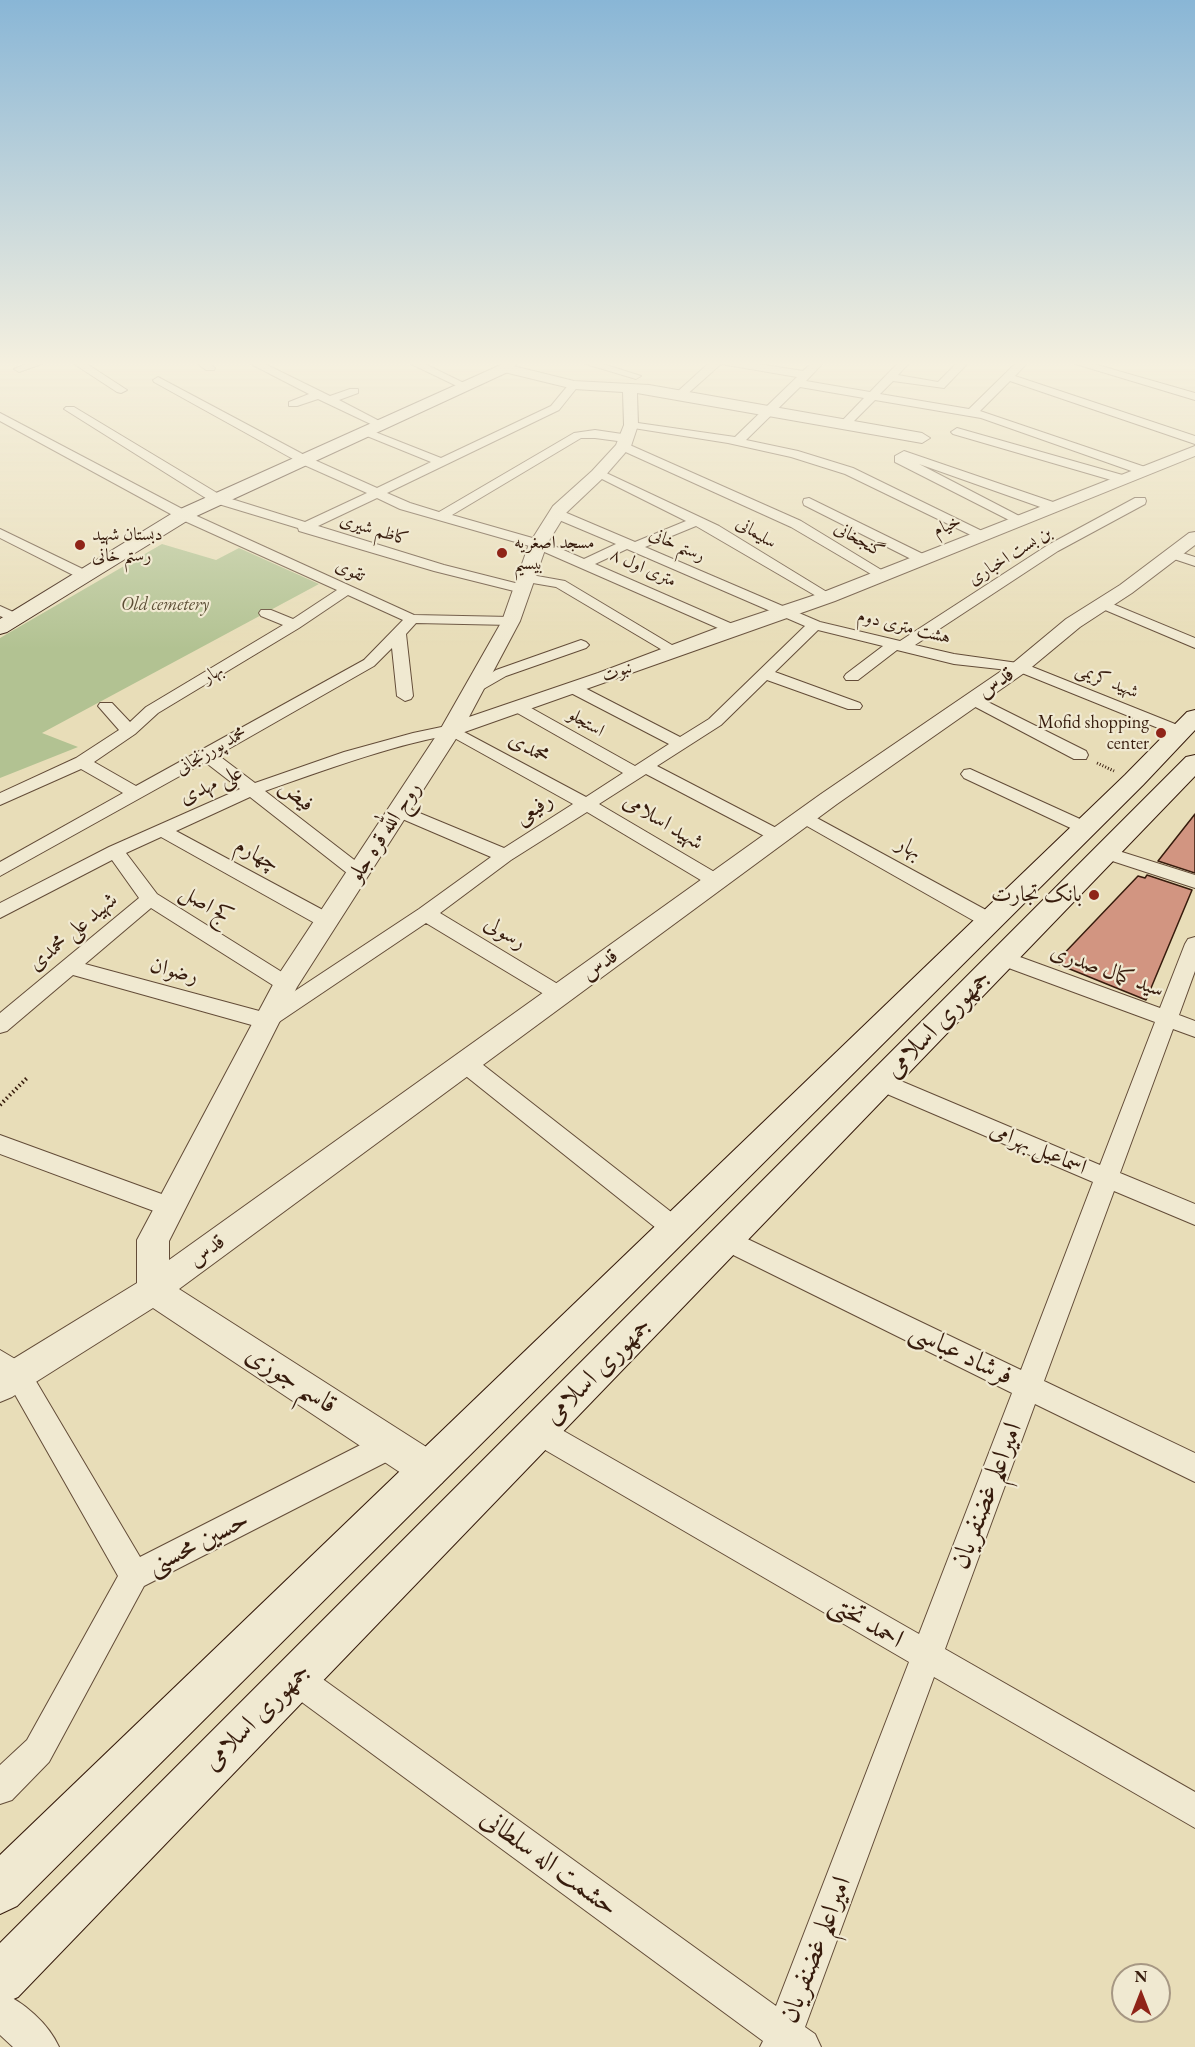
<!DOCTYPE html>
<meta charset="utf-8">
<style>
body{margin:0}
#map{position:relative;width:1195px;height:2047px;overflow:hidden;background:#e8ddb8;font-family:"EB Garamond",serif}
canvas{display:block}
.north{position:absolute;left:1111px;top:1963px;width:60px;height:60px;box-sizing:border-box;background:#f0e9d1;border:2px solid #a69783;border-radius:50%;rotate:0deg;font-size:16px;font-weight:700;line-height:24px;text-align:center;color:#371c0d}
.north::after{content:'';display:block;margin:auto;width:21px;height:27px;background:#8f2418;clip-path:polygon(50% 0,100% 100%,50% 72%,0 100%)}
</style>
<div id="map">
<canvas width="1195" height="2047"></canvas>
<div class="north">N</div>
</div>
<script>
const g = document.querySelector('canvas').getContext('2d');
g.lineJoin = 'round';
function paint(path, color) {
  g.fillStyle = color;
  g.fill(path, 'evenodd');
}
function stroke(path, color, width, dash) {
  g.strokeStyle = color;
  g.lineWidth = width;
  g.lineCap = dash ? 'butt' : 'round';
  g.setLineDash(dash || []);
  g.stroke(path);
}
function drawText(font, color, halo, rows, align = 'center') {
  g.font = font + ' "EB Garamond",Amiri,serif';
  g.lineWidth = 4.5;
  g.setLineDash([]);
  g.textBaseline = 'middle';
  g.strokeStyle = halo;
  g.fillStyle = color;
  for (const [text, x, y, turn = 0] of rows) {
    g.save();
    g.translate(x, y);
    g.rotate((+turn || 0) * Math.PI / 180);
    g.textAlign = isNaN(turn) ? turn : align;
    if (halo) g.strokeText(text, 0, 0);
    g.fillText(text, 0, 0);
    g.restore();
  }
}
paint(new Path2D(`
 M162,544L216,560L239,548L319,584L42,733L78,747L0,778V638Z`), '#b2c292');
const building = new Path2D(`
 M1195,814V873L1158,861Z
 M1147,875L1192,890L1146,1000L1055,963L1138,876L1145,878Z`);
paint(building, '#d29581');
stroke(building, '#371c0d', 1.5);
const minor = new Path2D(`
 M30,362H47L19,372L14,369Z
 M71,362H84L127,390L121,393L117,392Z
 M195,362H208L215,368L214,370H206Z
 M247,362H261L330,396L350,389H358V393L339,400L387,425L385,427H377L318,399L297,406H289V402L309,394Z
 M407,362H421L470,386L465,389L461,388Z
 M507,362H520L509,370H501V366Z
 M579,362H597L641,376L636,379Z
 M710,362H746L803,371L813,362H824L806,381L870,392L899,362H910L898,375L938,382L958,362H969L944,388L893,381L880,394L969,409L1017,362H1028L1015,376L1195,436V444L1010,381L980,411L1148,468L1150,471L1144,475L1140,474L981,418L875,400L848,427L844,428L838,425L864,398L800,387L746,440L798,451L853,468L984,532L986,535L979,539L845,474L791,457L728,443L627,427V423L631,422L735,437L797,377L721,364L684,397H676V393Z
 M1069,362H1087L1195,393V400Z
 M158,377L310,458L377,488L431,462L362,434V430H370L441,458L551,406L570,383H578L579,385L559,410L387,493L410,503L439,512L574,433L595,430L629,435V441L625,442L595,438H581L452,515L543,541L584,559L616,544L552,517L550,514L552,511H562L635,542L686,521L592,474L598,470L602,471L719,526L835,597L828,601L823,600L696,526L645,547L820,622L900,641L1048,545L1135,498H1145L1146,501L1145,504L1058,551L915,645L954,654L1025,664L1185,728L1187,731L1179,736L1173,734L1017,671L954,664L897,650L858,680H846L844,677L846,674L883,646L818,630L775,672L860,703L862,706L860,709H848L767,680L721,725L657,766L784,832L787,836L784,840H772L646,774L599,804L723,877L725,881L723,885L716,887L709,885L587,812L511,860L440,913L566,989L569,994L566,999L559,1001L552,999L426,923L273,1026L266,1029L73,975L7,1031L0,1033V1013L139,898L112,860L0,918V903L109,847L240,789L205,762L0,876V862L123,793L81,769L0,805V793L76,758L119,730L98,706L100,703H112L130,722L146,707L283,625L261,616L259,613L261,610H271L293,619L337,590L178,518L0,421V413L188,512L414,615L511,617L518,621L511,625L416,623L406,634L413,696L411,699L405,701L397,696L392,648L374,666L218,755L255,783L344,752L413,733L451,725L586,797L623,773L512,710L510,707L512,704H524L635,766L669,744L567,691L565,688L567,685H579L680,737L709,719L805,626L627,549L595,564L737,626L739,629L737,632H727L533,547L400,509L377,498L318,526L444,565L527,586L529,589L522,593L434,571L299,531L298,528L212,502L64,409L66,407H74L222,496L305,522L367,493L302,464L154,382L153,380ZM348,595L403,620L364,660L136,786L94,762L135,734L158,713L299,628ZM449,735L573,804L504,848L405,807H393L390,811L393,815L491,857L419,909L263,1012L85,964L151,908L279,989L286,991L293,989L296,984L293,979L157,894L126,853L161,837L320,926L327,928L334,926L337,921L334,916L176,831L250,797L352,877L359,879L366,877L368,873L366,869L265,791C325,770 386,747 449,735Z
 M957,428L1126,476L1128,479L1122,483L1118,482L953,434L951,432Z
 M623,442L801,521L888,574L881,578L876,577L791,527L619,449V443Z
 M904,451L1056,503L1057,506L1056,509H1046L919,464L1025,519L1018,523L1013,522L895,462V456Z
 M809,498L925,555L927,558L925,561H915L804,505L803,502L804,499Z
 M0,529L91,573L93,576L91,579H81L0,538Z
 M1173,550L1195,557V566L1168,557L1166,554Z
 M526,574L565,581L682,651L674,656L669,654L556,587L521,581L519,578Z
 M1103,600L1195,638V648L1098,607L1096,604L1098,601Z
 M0,606L22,616L24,619L17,623L0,616Z
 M581,640L586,642L589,645L586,648L506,676L473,695L465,690L496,670Z
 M972,694L1086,751L1088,755L1086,759H1074L966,702L964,699L966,696Z
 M970,769L1091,824L1094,828L1091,832H1079L964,778L961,774L964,770Z
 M804,811L997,916L1000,921L997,926L990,928L983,926L798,821L795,817L798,813Z
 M1106,847L1195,875V888L1100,857L1097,853L1100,849Z
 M1195,937V971L1179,1015L1195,1021V1037L1173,1029L1120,1173L1195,1204V1225L1114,1191L1044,1381L1195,1453V1482L1035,1404L945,1649L1195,1792V1828L934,1677L805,2027L815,2034L821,2047H760L763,2041L284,1689L279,1678L284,1667L295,1662L306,1667L776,2006L909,1662L528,1440L524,1431L528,1422L538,1418L548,1422L919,1634L1012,1393L717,1247L714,1240L717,1233L726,1229L735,1233L1021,1370L1093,1182L873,1088L870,1082L873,1076L881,1074L889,1076L1100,1165L1155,1022L995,963L992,958L995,953L1002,951L1009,953L1160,1008L1185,944L1188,939Z
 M465,1055L473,1057L684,1222L687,1229L684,1236L675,1239L666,1236L457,1069L454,1063L457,1057Z
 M0,1135L178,1200L182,1207L178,1214L170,1217L0,1154Z
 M0,1350L27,1366L140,1557L380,1435L390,1432L400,1435L404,1445L400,1455L144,1586L49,1762L12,1800L0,1804V1765L27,1740L118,1576L9,1384L0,1377Z
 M0,1992C23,2001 49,2024 59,2047H13L0,2035Z`);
const tertiary = new Path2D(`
 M505,364L574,381L649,385L922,433L930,438L922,443L637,393L638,425L631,446L604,477L566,513L547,544L520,621L469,717L598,673L725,625L821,593L1195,446V456L835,601L459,734L297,987L169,1241V1260L821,794L1013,663L1066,619L1120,585L1189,533L1195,532V545L1132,593L1080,627L1027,671L837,804L179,1289L442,1457L447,1470L442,1483L429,1488L416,1483L153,1308L12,1397L0,1402V1367L137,1283V1240L277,977L440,730L502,621L529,544L553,506L592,471L616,445L624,425L623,392L574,389L500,371L498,368L500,365Z`);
const secondary = new Path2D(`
 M505,363L513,368L510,371L190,519L7,632L0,634V619L176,511Z
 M1195,710V730L1143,785L17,1906L0,1914V1855L1125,775L1187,712Z
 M1195,755V776L18,1997L0,2005V1943L1186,757Z`);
stroke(minor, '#634c38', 2);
stroke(tertiary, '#634c38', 2);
stroke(secondary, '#371c0d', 2);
stroke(new Path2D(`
 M1097,763L1114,771`), '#371c0d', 3, [1, 2]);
stroke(new Path2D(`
 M0,1105L27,1078`), '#371c0d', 4, [1.5, 3]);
paint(minor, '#f0e9d1');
paint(tertiary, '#f0e9d1');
paint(secondary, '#f0e9d1');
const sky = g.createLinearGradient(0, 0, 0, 649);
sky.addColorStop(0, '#89b6d6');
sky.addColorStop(0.56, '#f5f0df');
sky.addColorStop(1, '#f5f0df00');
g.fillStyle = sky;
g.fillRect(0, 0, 1195, 649);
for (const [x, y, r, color] of [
 [80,545,6,"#8f2418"],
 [502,553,6,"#8f2418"],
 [1161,733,6,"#8f2418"],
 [1094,895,6,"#8f2418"]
]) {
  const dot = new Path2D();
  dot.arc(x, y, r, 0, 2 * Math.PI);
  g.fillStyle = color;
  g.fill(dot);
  stroke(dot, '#f0e9d1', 2);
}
drawText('18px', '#371c0d', '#f0e9d1', [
 ["خیام",947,526,-22],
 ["کاظم شیری",374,530,17],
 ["سلیمانی",756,533,31],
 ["گنجخانی",859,540,30],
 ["رستم خانی",677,545,24],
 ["بن بست اخباری",1010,556,-32],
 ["۸ متری اول",643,568,24],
 ["تقوی",350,571,24],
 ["هشت متری دوم",904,627,14],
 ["نبوت",617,672,-20],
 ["بهار",213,674,-31],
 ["شهید کریمی",1107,681,22],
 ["استجلو",586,723,30],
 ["محمد پورزنجانی",211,751,-30]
]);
drawText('18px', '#371c0d', '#f0e9d1', [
 ["دبستان شهید",92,535],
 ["رستم خانی",92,556],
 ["مسجد اصغریه",514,543],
 ["بیسیم",514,564],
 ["Mofid shopping",1149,723,"right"],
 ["center",1149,744,"right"]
], 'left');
drawText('italic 18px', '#5c4e35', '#f0e9d1', [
 ["Old cemetery",165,605]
]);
drawText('22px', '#371c0d', '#f0e9d1', [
 ["قدس",996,683,-34],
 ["محمدی",529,748,29],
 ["علی مهدی",211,785,-24],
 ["فیض",296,796,38],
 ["رفیعی",534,809,-32],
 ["شهید اسلامی",663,822,31],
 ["روح الله قره جلو",385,832,-57],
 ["بهار",909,848,29],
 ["چهارم",257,855,29],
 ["کج اصل",206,905,32],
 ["شهید علی محمدی",73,932,-40],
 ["رسولی",505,933,31],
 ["قدس",600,965,-35],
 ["رضوان",174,971,15],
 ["سید کمال صدری",1107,971,20],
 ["اسماعیل بهرامی",1038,1149,23],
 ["قدس",207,1251,-36]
]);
drawText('22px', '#371c0d', '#f0e9d1', [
 ["بانک تجارت",1082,895]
], 'right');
drawText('27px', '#371c0d', '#f0e9d1', [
 ["جمهوری اسلامی",938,1024,-46],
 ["فرشاد عباسی",961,1354,26],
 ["جمهوری اسلامی",598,1371,-45],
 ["قاسم جوزی",291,1380,33],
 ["امیراعلم غضنفریان",987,1496,-69],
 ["حسین محسنی",198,1543,-27],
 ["احمد تختی",866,1622,30],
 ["جمهوری اسلامی",257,1717,-45],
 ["حشمت اله سلطانی",549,1863,36],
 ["امیراعلم غضنفریان",816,1950,-69]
]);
</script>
